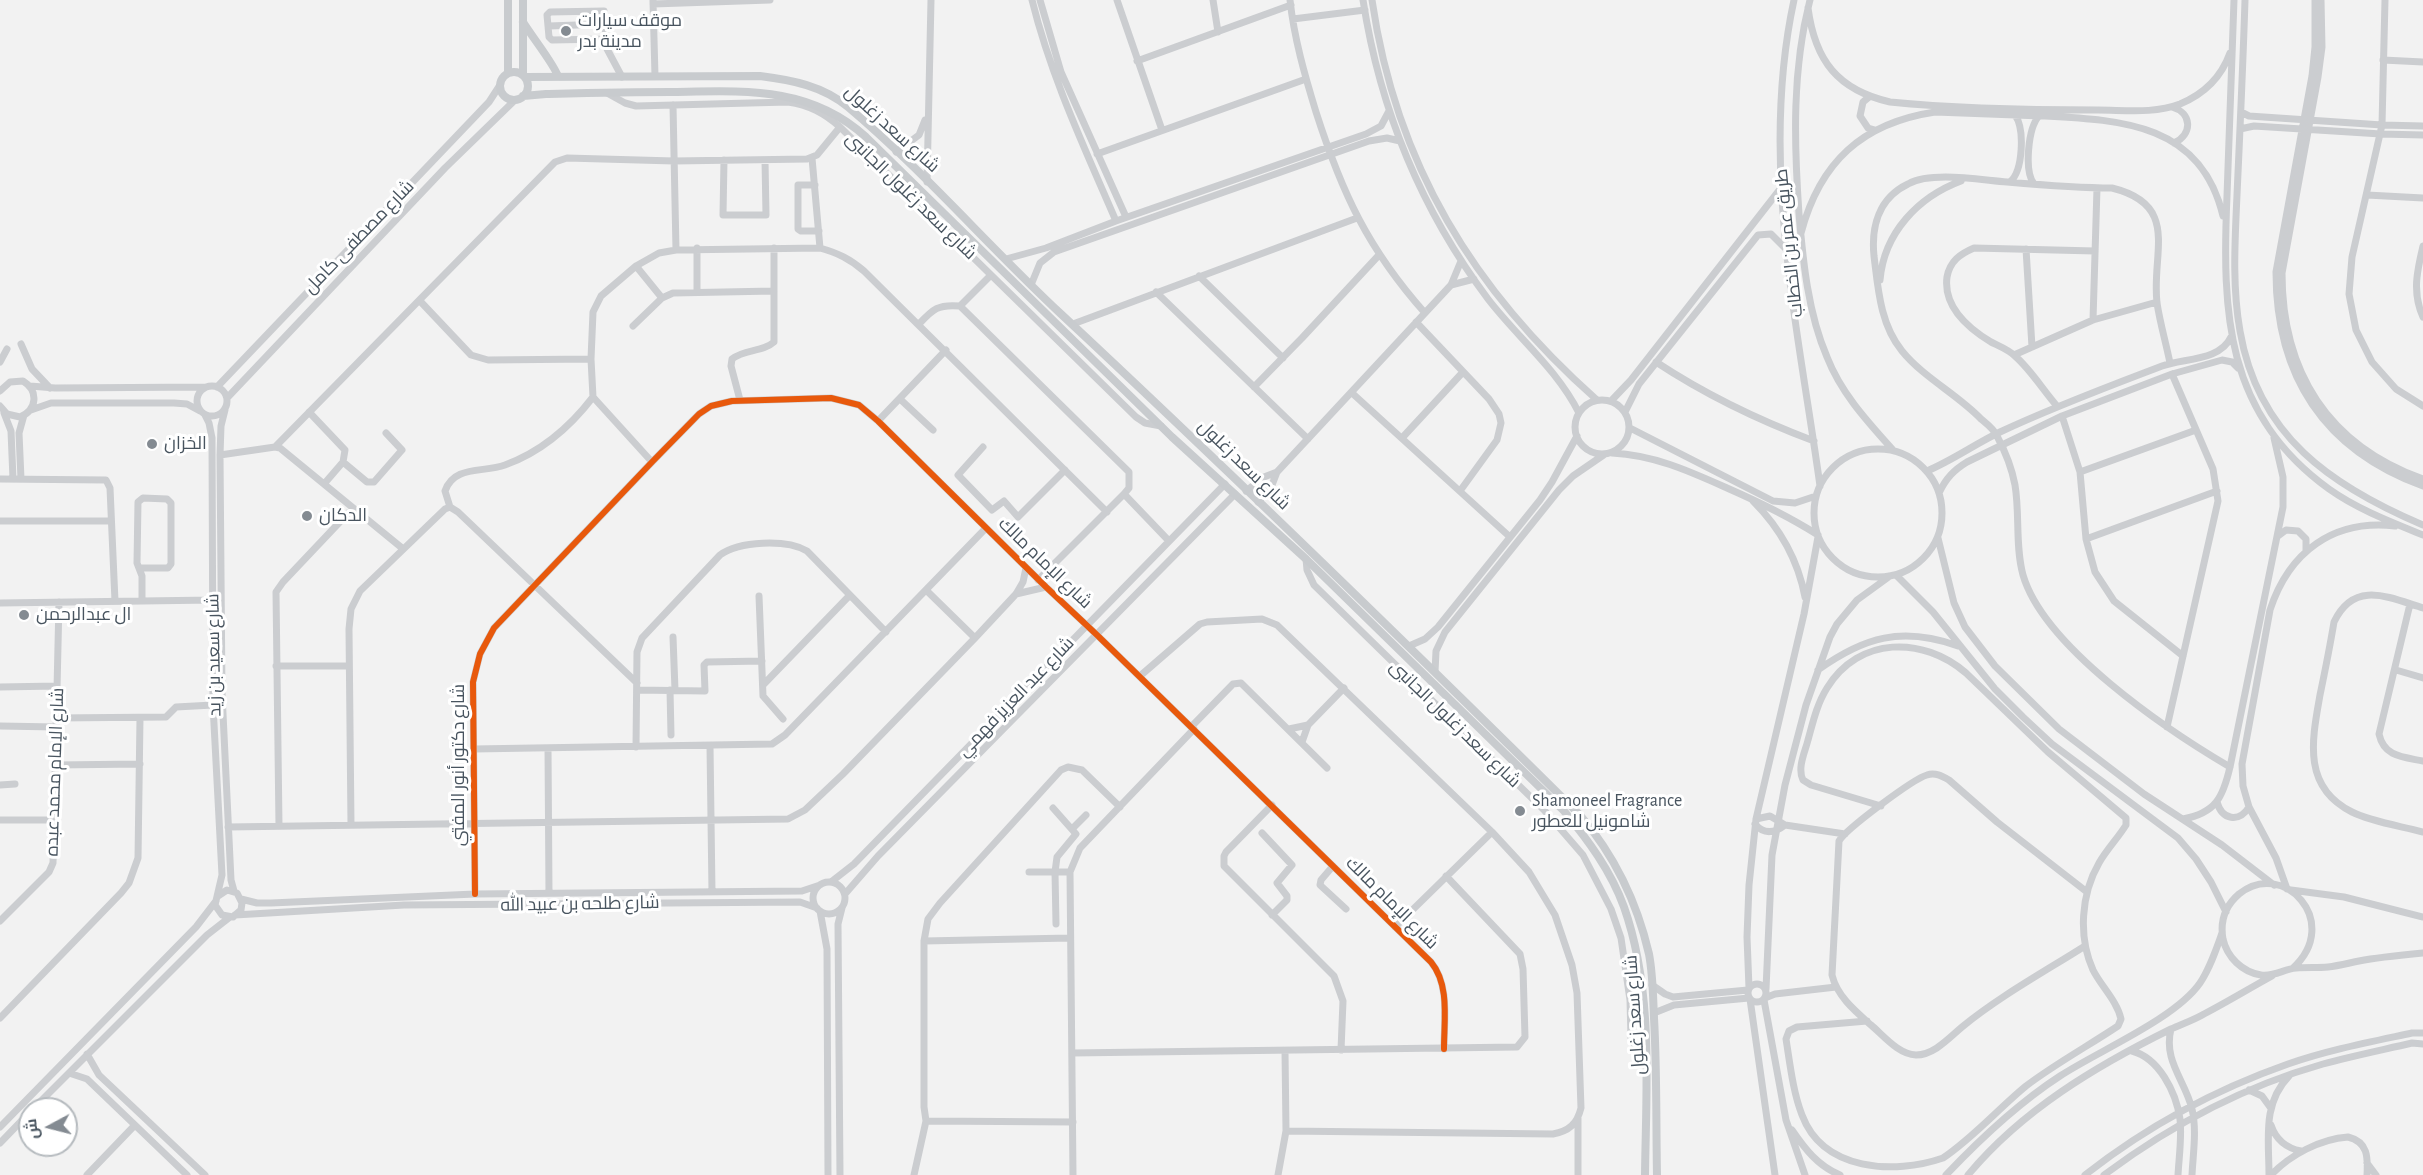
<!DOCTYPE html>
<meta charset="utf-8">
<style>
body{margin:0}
#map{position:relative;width:2423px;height:1175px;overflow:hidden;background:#f2f2f2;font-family:"Alegreya Sans",Cairo,sans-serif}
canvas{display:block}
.north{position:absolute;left:18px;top:1097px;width:60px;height:60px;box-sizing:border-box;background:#fff;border:2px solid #b6bbbf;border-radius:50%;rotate:263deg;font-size:16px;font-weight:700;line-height:24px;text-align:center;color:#48545f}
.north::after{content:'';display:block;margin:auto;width:21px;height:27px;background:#848b92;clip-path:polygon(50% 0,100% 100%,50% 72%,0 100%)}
</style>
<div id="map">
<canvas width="2423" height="1175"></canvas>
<div class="north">ش</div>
</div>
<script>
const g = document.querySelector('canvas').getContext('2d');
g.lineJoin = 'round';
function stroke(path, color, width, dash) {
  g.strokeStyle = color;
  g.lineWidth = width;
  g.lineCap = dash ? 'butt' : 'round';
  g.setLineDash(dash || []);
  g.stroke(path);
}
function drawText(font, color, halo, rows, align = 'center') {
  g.font = font + ' "Alegreya Sans",Cairo,sans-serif';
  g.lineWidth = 6;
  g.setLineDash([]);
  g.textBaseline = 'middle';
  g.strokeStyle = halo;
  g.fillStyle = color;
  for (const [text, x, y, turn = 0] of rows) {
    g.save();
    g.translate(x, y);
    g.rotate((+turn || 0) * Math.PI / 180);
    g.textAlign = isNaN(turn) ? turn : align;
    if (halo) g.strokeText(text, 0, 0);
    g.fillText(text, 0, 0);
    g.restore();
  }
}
stroke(new Path2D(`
 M1032,0C1051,77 1085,149 1116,221
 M1040,0L1061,72L1126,217
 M1117,0L1162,130
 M1213,0L1218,32
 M1290,0C1294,38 1305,76 1316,112C1342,193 1368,249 1425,313
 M1363,0C1380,110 1422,211 1488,299C1518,338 1557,369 1579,413
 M1372,0C1396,165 1474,291 1597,400
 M1794,0C1759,161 1798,326 1820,486
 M1810,0C1792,70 1794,142 1799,214C1803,261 1808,313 1827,357C1841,393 1867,421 1893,450
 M2234,0C2232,65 2229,130 2227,196C2222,312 2225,414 2329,489C2357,509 2391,522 2423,535
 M2245,0C2243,65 2240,130 2237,195C2235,240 2232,286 2240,331C2258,436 2331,486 2423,525
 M2315,0V47L2312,76L2276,272C2276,376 2324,450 2423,486
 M2321,0L2322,47L2318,77L2282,273C2282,372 2328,445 2423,479
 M2385,0L2382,125L2352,257L2349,294L2356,330L2372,362L2396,389L2423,406
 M653,1L655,76
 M653,4L770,0
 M1808,8C1815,61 1838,90 1890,102C1959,109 2029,110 2098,110C2125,110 2154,114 2180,104C2204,94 2221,78 2230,53
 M1293,19L1365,10
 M605,24L604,11L550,12L547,15L549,37L552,40L605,39
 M549,26L605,24L606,47L622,77
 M2383,60L2423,62
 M1137,61L1291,5
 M607,93L625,103L636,106L788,102C809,105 824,113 840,127L1136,417L1145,423L1161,426
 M1869,97L1863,102L1860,116L1868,128L1875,130
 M673,105L676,250
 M2172,107C2192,113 2193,134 2174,143
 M2241,112L2249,116L2382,125L2423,126
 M2240,129L2254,126L2381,134L2423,135
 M896,152L919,135L925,120
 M1097,154L1306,79
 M812,158L820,248
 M724,160L723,215H766L765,160
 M927,182L931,0
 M2010,182C2023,171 2025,129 2015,115
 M2034,184C2024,171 2028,128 2039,116
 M815,185H798V229L801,231H819
 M2367,195L2423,198
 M1801,233C1820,162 1862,123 1935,112C1971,113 2008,115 2045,116C2123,120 2201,124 2223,216
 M2423,246C2417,271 2412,293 2423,317
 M2026,249L2032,347
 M1006,259L1046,248L1116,221L1366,134L1381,126L1389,111
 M636,266L662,298
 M1199,276L1283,358
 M1880,280C1884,233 1918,197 1961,181
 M1031,285L1040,263L1054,252L1369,141L1387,138L1400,141
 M1451,285L1474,279
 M697,292V248
 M1156,292L1308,439
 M420,301L471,355L488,360L591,359
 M960,306L991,275
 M2093,320L2097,188
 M1416,322L1489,399L1499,414L1501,423L1497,440L1460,491
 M919,324C933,309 938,304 960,306L1129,472V488L1124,494L1038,580
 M1073,324L1357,218
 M633,326L662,298L673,293L774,291
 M21,344L32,369L50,388
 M2014,355L2093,320L2157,302
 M0,362L7,349
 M1656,362C1706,395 1758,420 1814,441
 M2170,363C2166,343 2160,323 2157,303C2151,253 2181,205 2112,188C2077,188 2042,185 2007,182C1980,180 1932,171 1908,184C1879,198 1871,226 1874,256C1878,288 1880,324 1902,351C1924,378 1957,394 1981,419C1987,424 1994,429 1997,436C2005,451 2012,469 2015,485C2020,515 2015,546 2023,575C2044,647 2167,730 2230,767
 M197 401a15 15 0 1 1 30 0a15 15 0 1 1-30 0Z
 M30,386L55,388L206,387
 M217,387L489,102L500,85
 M1254,387L1302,338L1379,255
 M0,391L10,382L23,381C39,391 37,410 20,417L7,414L0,406
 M1352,393L1510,537
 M227,398L445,168L515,100
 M900,399L933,430
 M1575 427a27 27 0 1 1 54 0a27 27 0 1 1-54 0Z
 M740,400L731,366L732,359C744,349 763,352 774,342V248
 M1611,401L1631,380L1781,188
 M2057,406C2043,390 2031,370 2015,356C2009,350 1999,346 1991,342C1968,328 1943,307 1947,277C1950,261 1960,254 1974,248L2095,251
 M31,410L51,403H174L187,404L200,411
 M225,410L221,426L220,455L222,693L231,880L234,891
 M309,412L345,450L343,462L324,484
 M1625,412L1639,384L1758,235L1771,234L1787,250
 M4,413L11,431L13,479
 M205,415L209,423L212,438L213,705L222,875L215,905L222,915L233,917L241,910L242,903L237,893L227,890L218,896
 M2062,416L2080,472L2086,539L2095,572L2114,601L2183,656
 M878,421L946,350
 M1630,428L1773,501L1795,503L1816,496
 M1402,438L1463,372
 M275,447L555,162L567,158L674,161L807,159L817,155L840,127
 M983,447L958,475L992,510L1004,501L1018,517L1065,470
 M1814 513a64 64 0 1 1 128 0a64 64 0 1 1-128 0Z
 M1612,453C1654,455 1689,471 1727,488C1759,502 1788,516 1818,535
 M220,455L275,447L280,448L402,548
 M343,462L367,482H374L402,450L386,433
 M652,462L593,397L591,359L593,312L601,296L636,266L659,253L676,250L820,248C838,253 850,259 864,271L1107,512
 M1927,471C1953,460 1975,444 2000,432C2053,407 2107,387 2162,366C2184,358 2220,361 2231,337
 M2080,472L2196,430
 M0,479L106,480L110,488L115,601
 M21,479L19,433L24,415
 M1246,491L1264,477L1277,472
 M1939,493C1946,478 1954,470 1967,462L2062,416L2172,374L2222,360L2232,362L2238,368
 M1124,494L1169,541
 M1753,501C1780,528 1798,560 1805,597
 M1258,502L1272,485L1277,472L1451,285L1461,261
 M450,507L445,491C454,465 483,473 505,465C541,452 570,427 593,397
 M0,521H111
 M2278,536L2286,530L2298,531L2306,539V551
 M1938,538L1954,603L1965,627L1995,666L2059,729L2144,794L2222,845L2274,885
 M2086,539L2217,491
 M1306,559L1307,570L1314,585L1544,810L1583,855L1611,909L1621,938L1630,1000L1631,1038L1645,1065
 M140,568H168L171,564V503L167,499L143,498L138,502L137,563L142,576V601
 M1896,575L1933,612L1995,689L2023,717L2052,744L2178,838L2196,859L2211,882L2226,912
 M926,590L975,638
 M1016,594L1046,587
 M759,596L763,696L783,719
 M0,603L213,600
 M2410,604L2379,734C2384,757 2403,757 2423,761
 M2423,608C2388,597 2354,580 2334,622C2330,646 2325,671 2320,695C2312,740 2302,787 2352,812C2372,822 2401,826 2423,832
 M673,637L675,690
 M1409,646L1425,639L1438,627L1540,500L1552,482L1577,436
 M276,666H349
 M1818,670C1864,637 1902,626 1958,646
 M2396,670L2423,678
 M1435,672L1436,651L1445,632L1559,490L1573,476L1605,454
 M1140,676L1200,624L1207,622L1262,619L1277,625L1492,832L1529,872L1555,915L1572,965L1577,993L1581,1108C1577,1124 1569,1131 1553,1134L1286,1131
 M763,685L850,595
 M0,687L57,686
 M637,690L705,691L704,665L707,662L762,661
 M670,690L671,735
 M56,718L166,717L176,707L213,705
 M0,726L56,727
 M1191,727L1233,684L1241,683L1327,768
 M2167,727L2218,501L2213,469L2172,374
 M1289,729L1308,725
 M1302,742L1308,725L1344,688
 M710,746L712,892
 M636,747L637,652L642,638L720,555C739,541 786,539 807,551L886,632
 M548,748L549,893
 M474,749L772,744L785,735L986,528
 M56,765L140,764
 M0,785L15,784
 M2217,802C2222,820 2239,823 2249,807
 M1272,805L1226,852L1224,856V866L1334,976L1343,1001L1341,1050
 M1053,808L1076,834L1057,857L1055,872L1056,924
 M1756,819L1770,816L1785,825L1845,834
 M2183,819C2216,813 2223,797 2230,767L2283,507V477L2274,438
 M0,820H55
 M1755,824C1764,835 1775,833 1785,825
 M351,825L349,629L351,609L360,591L445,509L450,507L458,512L637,683
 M279,826L276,592L283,582L353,508
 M228,827L788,819L805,810L843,774L975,638L1016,594L1023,582L1026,568
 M1073,828L1086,815
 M1262,833L1292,865L1277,883L1287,896V900L1272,915
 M1333,866L1321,880L1320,885L1346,909
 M1029,872H1070
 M831,882L854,864L1225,484
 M813 898a16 16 0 1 1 32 0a16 16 0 1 1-32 0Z
 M2287,889L2276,858L2249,807L2243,786L2242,764L2270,610C2289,552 2333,519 2395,526
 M2291,890L2344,897L2423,917
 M475,894L473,682L480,654L494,628L652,462L699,414L711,406L732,401L831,398L859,405L878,421L1046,587L1097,635L1431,962C1450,985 1444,1020 1444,1049
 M845,894L878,856L1235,494
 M241,899L257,903H271L475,894L802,891L820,885
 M820,911L827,949L828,1175
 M235,915L404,905L800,902L817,908
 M0,921L49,872L53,863L59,602
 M1395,927L1492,832
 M924,941L1070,938
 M2085,946C2044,972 2000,996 1962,1027C1949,1038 1934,1055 1916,1055C1898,1054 1884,1036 1871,1025C1855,1011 1837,996 1832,975L1839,841C1846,829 1913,779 1927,775C1935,772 1942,776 1949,780L1997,822L2087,892
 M2293,968C2343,922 2283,858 2239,894C2225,906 2220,922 2223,939C2227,957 2242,972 2261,975C2274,977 2284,969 2296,968C2307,967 2317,968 2328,967C2338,966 2349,963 2359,961C2380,957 2402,955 2423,953
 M1748 993a9 9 0 1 1 18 0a9 9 0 1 1-18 0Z
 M1652,985L1665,994L1673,997L1748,990
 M1749,988L1747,937L1749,885L1756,819L1804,614L1818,537
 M1766,989L1772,855L1785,785L1806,705L1830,637L1837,624L1857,600L1890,576
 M1765,998L1775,994L1836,987
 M1750,999L1775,1175
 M1764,1000L1786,1120L1805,1175
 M1654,1013L1674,1005L1749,998
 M0,1018L121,893L129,883L138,858L140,718
 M1867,1021L1797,1027L1789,1031L1786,1039C1790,1064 1793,1092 1802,1115C1823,1171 1894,1175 1943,1158C1973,1138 1998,1109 2026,1086C2055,1064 2088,1046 2118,1026L2121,1019C2117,1001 2101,986 2093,970C2078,937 2081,894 2099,863C2107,849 2118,838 2126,825V818L2048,752L1966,673C1923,636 1859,636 1827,688C1817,704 1813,722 1808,740C1805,752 1797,768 1803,780L1811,785L1881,806
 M2171,1029C2163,1061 2185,1080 2192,1109C2197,1130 2193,1154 2192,1175
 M2132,1051C2159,1058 2176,1092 2180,1119C2182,1137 2179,1157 2178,1175
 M1072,1053L1517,1047L1525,1037L1523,969L1520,954L1446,876
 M87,1054L99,1075L205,1175
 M69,1073L87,1079L187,1175
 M2249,1090L2262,1096L2270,1107
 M33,1109L207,935L230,917
 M926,1121L1073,1122
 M2271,1125C2276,1140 2286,1148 2301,1151
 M0,1127L196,927L216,901
 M1792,1130C1805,1149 1818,1166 1840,1175
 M0,1143L30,1112
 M2367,1163L2376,1175
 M87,1175L135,1125
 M840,1175L838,924L842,908
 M914,1175L926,1121L924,1107V941L928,919L940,903L1061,770L1068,767L1082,770L1120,807
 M1073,1175L1070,872L1080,848L1194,729
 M1278,1175L1286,1131L1285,1051
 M1578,1175V1118
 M1946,1175C1981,1138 2017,1104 2060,1076C2098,1051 2175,1019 2200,983C2210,968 2216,950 2222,933
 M1968,1175C2022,1110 2096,1066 2171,1029C2182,1024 2194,1020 2204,1014C2227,1002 2250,988 2272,976
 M2085,1175C2146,1127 2214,1090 2288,1064C2328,1050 2370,1042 2412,1033H2423
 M2104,1175C2171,1125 2242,1087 2323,1064C2352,1056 2382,1050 2412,1043L2423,1044
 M2269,1175C2269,1139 2262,1104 2289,1076
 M2271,1175C2290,1155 2320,1139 2348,1137C2368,1142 2368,1157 2367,1175`), '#cbcdd0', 7);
stroke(new Path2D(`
 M508,0V73
 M523,0V75
 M523,22C530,34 557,68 558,77
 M500 86a14 14 0 1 1 28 0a14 14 0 1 1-28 0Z
 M525,77L760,76C792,80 823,86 848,107C924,171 989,247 1061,314C1237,478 1409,646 1580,815C1615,856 1637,902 1649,954C1653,975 1653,997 1654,1018C1657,1071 1656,1123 1657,1175
 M523,96L546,94C588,93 629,92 670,92C742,91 809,85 866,137L1172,437L1306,559L1564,811C1588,840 1611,871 1624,907C1654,992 1646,1087 1645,1175`), '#c8cbce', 8);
stroke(new Path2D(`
 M475,894L473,682L480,654L494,628L652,462L699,414L711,406L732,401L831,398L859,405L878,421L1046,587L1097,635L1431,962C1450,985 1444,1020 1444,1049`), '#e8590c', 6);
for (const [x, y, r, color] of [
 [566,31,6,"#848b92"],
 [152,444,6,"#848b92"],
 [307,516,6,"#848b92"],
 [24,615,6,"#848b92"],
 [1520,811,6,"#848b92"]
]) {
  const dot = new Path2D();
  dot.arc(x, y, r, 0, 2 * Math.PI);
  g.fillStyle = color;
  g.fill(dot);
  stroke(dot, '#fff', 2);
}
drawText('18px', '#48545f', '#fff', [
 ["موقف سيارات",578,21],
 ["مدينة بدر",578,42],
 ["الخزان",164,444],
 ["الدكان",319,516],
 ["ال عبدالرحمن",36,615],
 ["Shamoneel Fragrance",1532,801],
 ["شامونيل للعطور",1532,822]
], 'left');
drawText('18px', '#48545f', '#fff', [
 ["شارع سعد زغلول",892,129,42],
 ["شارع سعد زغلول الجانبى",911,196,44],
 ["شارع مصطفى كامل",359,237,-46],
 ["طريق عمر بن الخطاب",1789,243,-96],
 ["شارع سعد زغلول",1244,465,44],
 ["شارع الإمام مالك",1045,563,44],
 ["شارع سعيد بن زيد",214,655,-91],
 ["شارع عبد العزيز فهمي",1016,697,-46],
 ["شارع سعد زغلول الجانبى",1455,724,44],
 ["شارع دكتور أنور المفتي",459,765,-90],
 ["شارع الإمام محمد عبده",55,772,-88],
 ["شارع الإمام مالك",1392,903,45],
 ["شارع طلحه بن عبيد الله",580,904,-1],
 ["شارع سعد زغلول",1635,1015,-94]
]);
</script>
